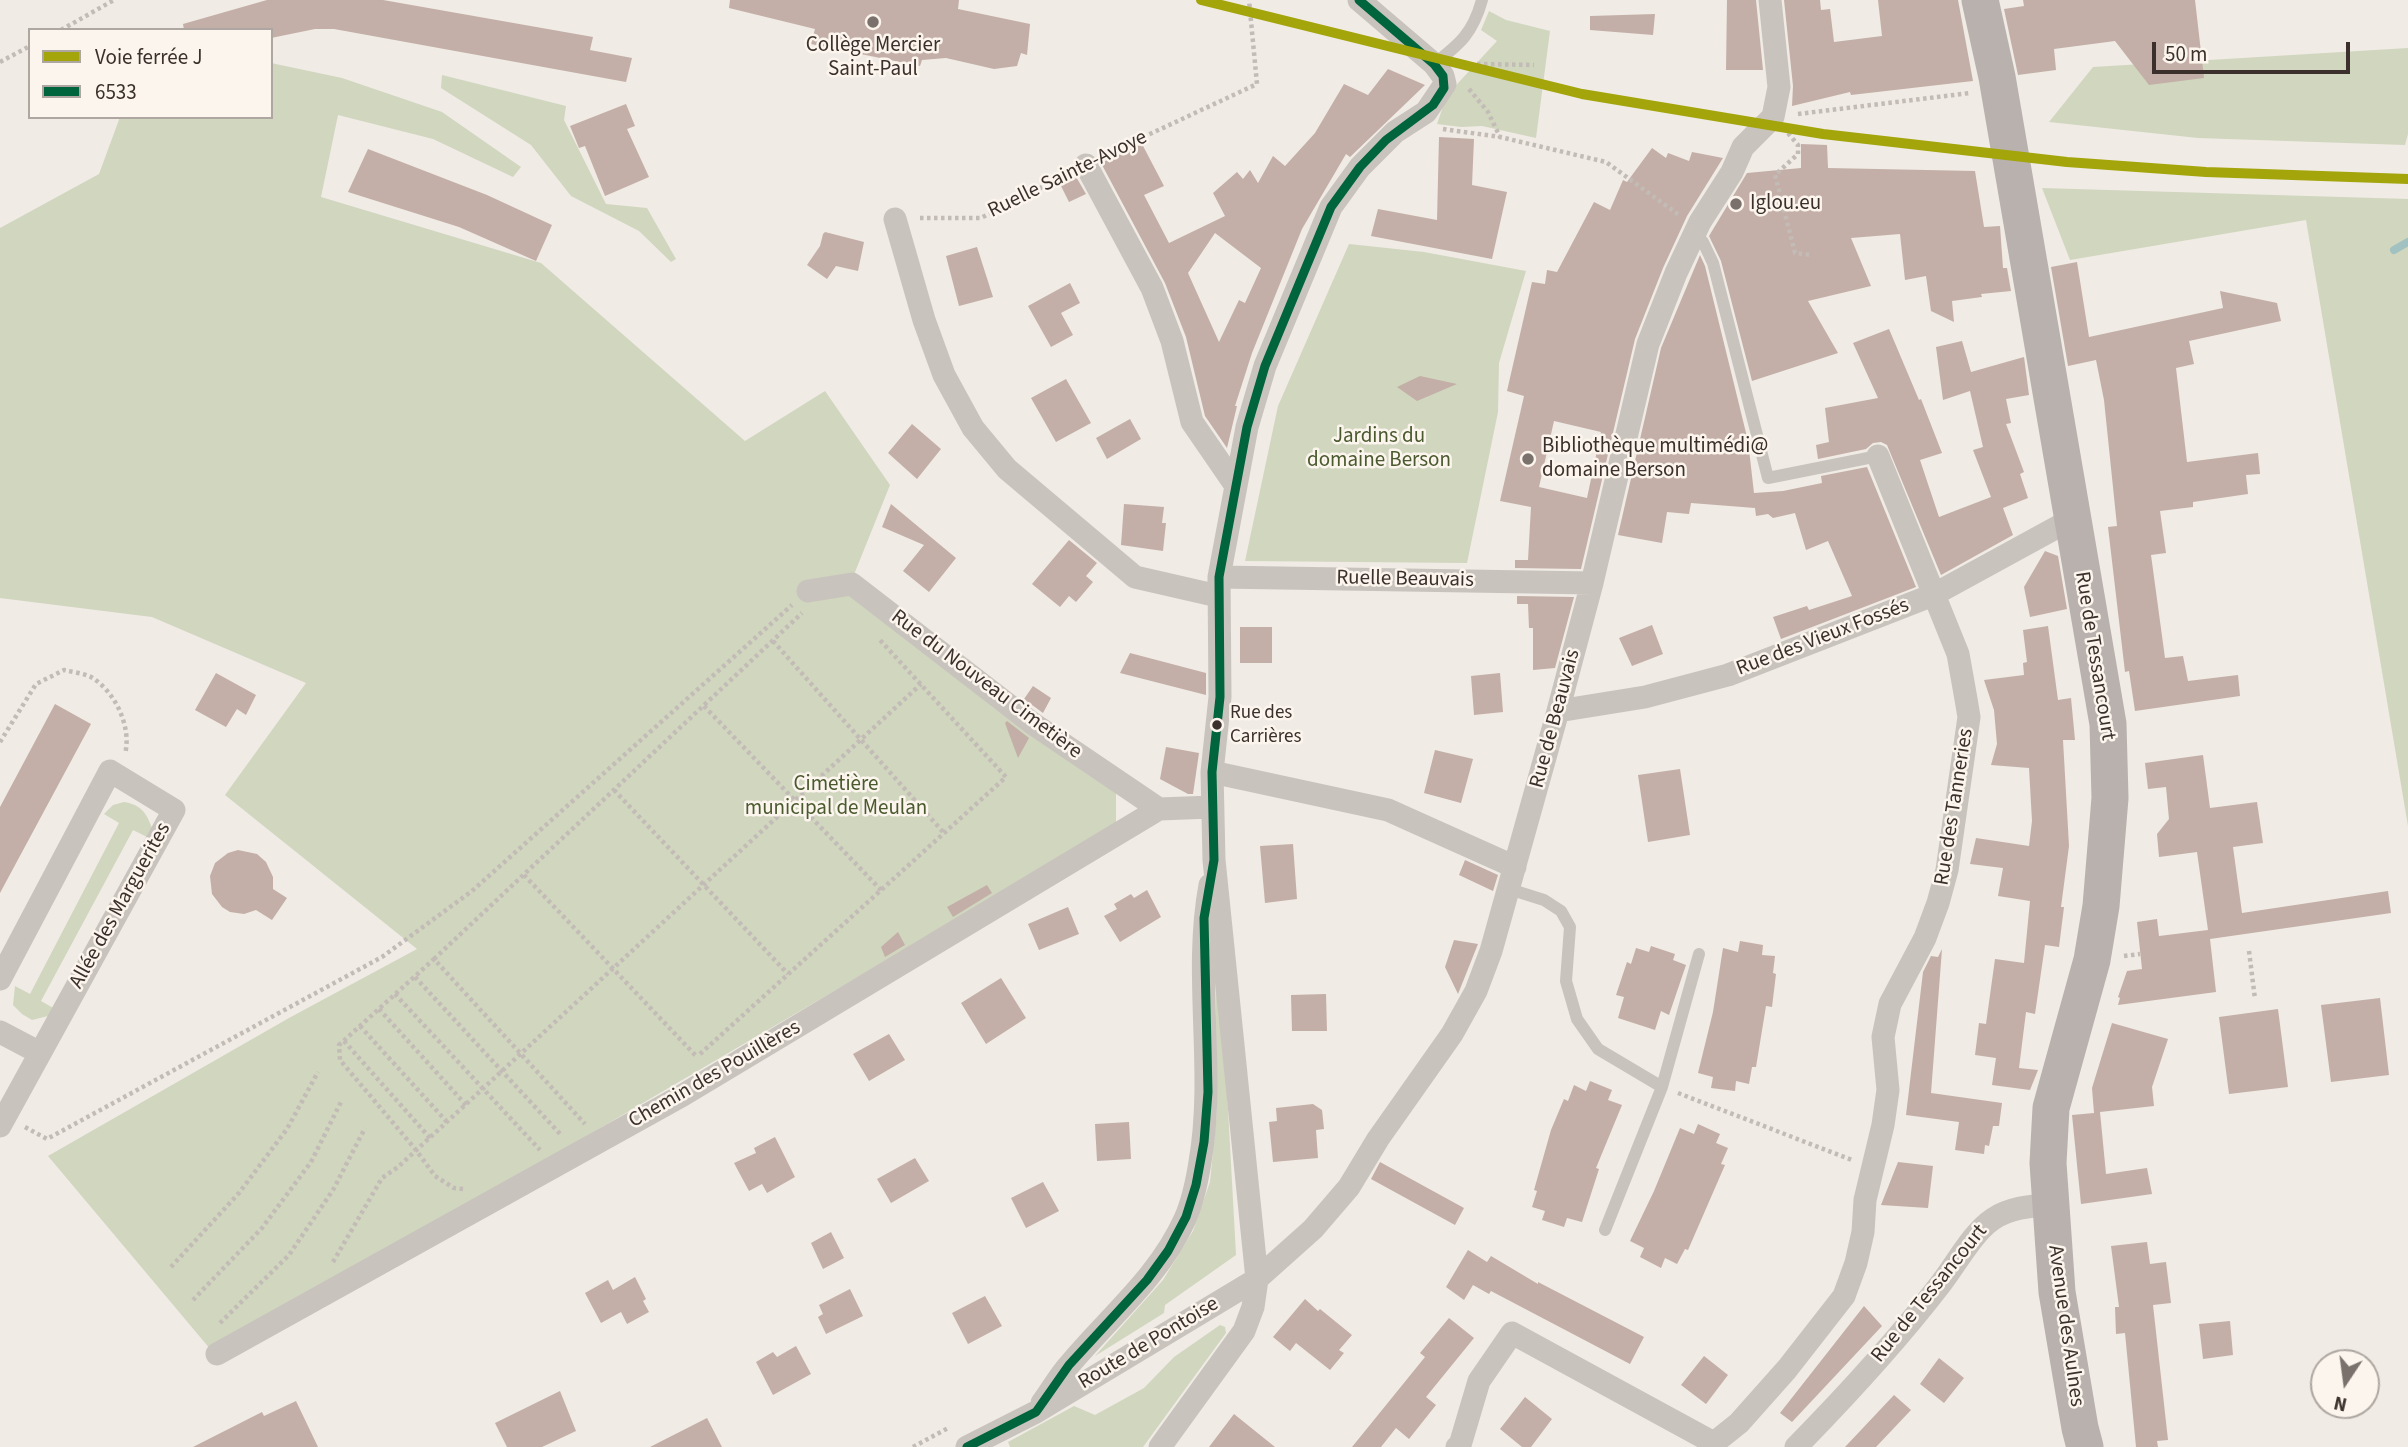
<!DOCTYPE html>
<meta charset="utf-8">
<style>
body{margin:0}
#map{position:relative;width:2408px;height:1447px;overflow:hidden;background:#f0ebe5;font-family:"Source Sans 3",sans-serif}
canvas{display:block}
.legend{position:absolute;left:28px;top:28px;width:245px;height:91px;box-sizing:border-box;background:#fbf5ee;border:2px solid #aea6a0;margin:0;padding:9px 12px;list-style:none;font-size:21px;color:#3b302b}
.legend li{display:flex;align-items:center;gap:14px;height:35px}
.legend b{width:35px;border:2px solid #aea6a0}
.north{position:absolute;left:2310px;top:1349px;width:70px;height:70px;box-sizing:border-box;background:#fbf5ee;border:2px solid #aea6a0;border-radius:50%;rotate:193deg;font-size:19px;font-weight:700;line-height:28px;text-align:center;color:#3b302b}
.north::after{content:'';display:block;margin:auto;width:24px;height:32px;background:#7a716c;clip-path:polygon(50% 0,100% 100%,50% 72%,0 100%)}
.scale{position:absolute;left:2152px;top:42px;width:198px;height:32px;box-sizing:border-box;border:4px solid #3b302b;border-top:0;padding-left:9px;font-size:21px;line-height:24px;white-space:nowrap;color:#3b302b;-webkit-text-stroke:5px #fbf5ee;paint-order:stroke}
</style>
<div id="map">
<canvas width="2408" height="1447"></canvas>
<ul class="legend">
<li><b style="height:9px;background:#a3a50b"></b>Voie ferrée J</li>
<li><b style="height:9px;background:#00643c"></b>6533</li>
</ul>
<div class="north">N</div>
<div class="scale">50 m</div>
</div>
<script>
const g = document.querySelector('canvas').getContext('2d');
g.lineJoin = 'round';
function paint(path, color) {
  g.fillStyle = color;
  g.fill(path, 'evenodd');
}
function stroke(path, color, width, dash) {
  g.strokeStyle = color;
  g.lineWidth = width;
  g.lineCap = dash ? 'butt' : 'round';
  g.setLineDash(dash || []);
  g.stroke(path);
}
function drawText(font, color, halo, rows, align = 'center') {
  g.font = font + ' "Source Sans 3",sans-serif';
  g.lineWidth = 5;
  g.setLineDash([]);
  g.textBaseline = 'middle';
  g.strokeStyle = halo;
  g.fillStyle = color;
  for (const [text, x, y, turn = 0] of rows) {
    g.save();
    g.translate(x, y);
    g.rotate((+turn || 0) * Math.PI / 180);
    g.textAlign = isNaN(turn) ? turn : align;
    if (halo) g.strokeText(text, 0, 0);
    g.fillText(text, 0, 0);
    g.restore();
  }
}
paint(new Path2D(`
 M1489,11L1506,20L1550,31L1536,138L1482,126L1461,127L1437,124L1447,95L1497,41L1481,30Z
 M2408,48V134L2405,145L2198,138L2049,122L2093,67Z
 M271,63L342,78L442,112L521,167L513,177L433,139L338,115L321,197L541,263L745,441L825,391L890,485L847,592L1116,793V826L455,1213L211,1350L48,1156L289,1018L417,949L225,795L306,683L152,617L0,598V228L99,174L120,117H271Z
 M442,75L566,106L564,120L606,204L647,208L676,259L671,262L639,231L571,196L531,145L441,88Z
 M2042,188L2408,199V826L2306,220L2070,260Z
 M1349,244L1424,252L1526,271L1499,363L1498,412L1467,563L1245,561L1278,406Z
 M124,802C141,805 146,812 152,828L147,837L133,830L41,1001L55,1009L52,1015L32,1020L22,1014L13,1005L15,986L30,994L119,823L104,814L113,805Z
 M1215,927H1218L1236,1255L1165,1305L1164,1313L1095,1356L1163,1280L1193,1231L1210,1182L1217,1111Z
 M1220,1325L1225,1327L1226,1333L1143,1447H1010L1008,1442L1074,1406L1095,1415L1144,1388L1174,1357Z`), '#d1d6bf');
stroke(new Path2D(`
 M2394,250L2408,242`), '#a1c2c1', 8);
paint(new Path2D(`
 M267,0H383L593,37L590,50L632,58L626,82L334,29H315L271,38V30H184L183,24Z
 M730,0H959L958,9L1030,24L1027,55L1021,53L1017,66L994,69L946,58L922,60L920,66L811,44L815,29L729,8Z
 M1727,0H1756L1763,70H1726Z
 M1784,0H1820L1821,10L1830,9L1834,42L1882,36L1878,0H1958L1973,81L1851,95L1850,92L1792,106L1793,86Z
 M2023,0H2195L2204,78L2149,85L2115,41L2054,49L2056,70L2018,75L2004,9L2024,6Z
 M1655,14L1653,35L1590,30V16Z
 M1388,69L1425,85L1350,157L1346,154L1302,229L1252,353L1235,406H1237L1227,448L1205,416L1186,337L1165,283L1101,163L1142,144L1164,186L1144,195L1169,243L1225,216L1213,193L1237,172L1243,179L1250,170L1258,183L1273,156L1285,166L1315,133L1344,84L1368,95ZM1215,233L1261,268L1245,303L1239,300L1219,342L1188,273Z
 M626,104L635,126L627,129L649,177L605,196L585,146L579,148L570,126Z
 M1439,137L1474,139L1472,185L1507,192L1492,259L1371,236L1378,209L1437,220Z
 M1801,144L1827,145L1828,168L1975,171L1984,227L2000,226L2003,268H2007L2011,291L1981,294L1982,297L1952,301L1954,322L1931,311L1926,276L1905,280L1900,234L1851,238L1871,286L1808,301L1838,353L1752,381L1721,261L1709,236L1747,173L1801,168Z
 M1652,148L1666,158L1668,153L1689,161L1692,152L1723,158L1687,216L1663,268L1635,339L1581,569L1515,568V560H1528L1531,507L1500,501L1524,396L1507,391L1532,282L1545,284L1547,270L1557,272L1594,202L1610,210L1623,180L1627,182ZM1554,421L1601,432L1587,498L1539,487Z
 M368,149L487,195L552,225L536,261L459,227L348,192Z
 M1075,175L1086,194L1069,202L1059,182Z
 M825,232L864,242L858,271L836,266L827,279L807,265L820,246L823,234Z
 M977,247L993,297L959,306L946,256Z
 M1700,255L1705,266L1748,441L1754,493L1783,491L1822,483L1821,476L1867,467L1916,587L1781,639L1773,617L1807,606L1809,610L1852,596L1828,541L1806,550L1795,513L1773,518L1768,514L1756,516L1755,508L1691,503L1689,514L1667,512L1662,543L1618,535L1661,348Z
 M2077,262L2089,337L2223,308L2220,291L2277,303L2281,321L2189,341L2194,364L2176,368L2187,462L2258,453L2260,474L2246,475L2248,494L2193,502V507L2160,511L2166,553L2151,555L2165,658L2183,656L2188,681L2238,675L2240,696L2135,711L2129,671L2125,672L2108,527L2117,526L2104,400L2096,360L2068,366L2051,267Z
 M1070,283L1080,303L1061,313L1073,335L1051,347L1028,306Z
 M1889,329L1919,400L1921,399L1942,453L1920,460L1939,517L1991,497L1973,450L1983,447L1970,391L1943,400L1936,347L1962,341L1971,372L2024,357L2029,395L2006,399L2011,423L2006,424L2024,472L2020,474L2028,498L2003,508L2013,535L1941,575L1887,445L1881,442L1873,443L1866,449L1818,459L1816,445L1829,442L1825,408L1878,398L1853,343Z
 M1420,376L1457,384L1417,401L1397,387Z
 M1066,379L1091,423L1056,442L1031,398Z
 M1130,419L1141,439L1107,459L1096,438Z
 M912,424L941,449L917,479L888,453Z
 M891,504L956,558L929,592L903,571L924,545L882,527Z
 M1124,504L1164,507L1162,523H1166L1163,551L1121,545Z
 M1069,540L1097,563L1086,576L1093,582L1076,602L1069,596L1060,607L1032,584Z
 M2045,551L2058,556L2067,609L2030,617L2024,587Z
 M1517,596L1574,597L1555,668L1533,670V628H1529L1528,604H1517Z
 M1652,625L1663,654L1632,666L1619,638Z
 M2048,626L2058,700L2071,698L2075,740H2063L2069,846L2061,907H2064L2059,947L2045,945L2035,1014L2026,1012L2019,1068L2038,1070L2030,1090L1992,1085L1996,1058L1975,1055L1979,1023L1986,1024L1995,959L2024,963L2030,901L1998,896L2003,868L1970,864L1976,838L2029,846L2032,821L2029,768L1991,765L1997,744L1994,710L1984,680L2024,675L2023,663L2027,662L2023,630Z
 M1240,627H1272V663H1240Z
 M1130,653L1206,673V695L1120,673Z
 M216,673L256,695L246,715L237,709L226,727L195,710Z
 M1500,673L1503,712L1474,715L1471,676Z
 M1033,686L1051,698L1043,713L1024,699Z
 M55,704L91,724L0,893V807Z
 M1007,721L1029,738L1018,758L1005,723Z
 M1166,747L1199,753L1193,794H1188L1160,779Z
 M1435,750L1473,759L1461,803L1424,793Z
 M2203,755L2210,808L2257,802L2263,843L2233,847L2242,913L2388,891L2391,913L2210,939L2216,992L2118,1005L2120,998L2118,997L2127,971L2142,969L2137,922L2157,919L2159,936L2208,930L2197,852L2159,857L2157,834L2169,819L2166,787L2148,789L2145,763Z
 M1680,769L1690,835L1648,842L1638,775Z
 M1293,844L1297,899L1265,903L1260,846Z
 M238,850L257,854L266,862L273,877V889L287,898L272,920L256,910L244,914L230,912L222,907L212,894L210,876L215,863L228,853Z
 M1465,860L1498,875L1493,891L1459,875Z
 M987,885L992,893L953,917L947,907Z
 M1147,890L1161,917L1120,942L1104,916L1117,909L1114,904L1131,894L1134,898Z
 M1068,907L1079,934L1039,950L1028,924Z
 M898,932L905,945L885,957L881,947Z
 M1454,940L1478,944L1458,994L1445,967Z
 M1740,941L1763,945L1762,955L1775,956L1773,973L1776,974L1772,1007L1766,1006L1756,1067H1752L1749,1084L1736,1081L1735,1091L1711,1088L1713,1077L1698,1073L1713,1012L1723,948L1738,952Z
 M1651,946L1675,954L1673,960L1686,965L1669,1015L1661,1011L1655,1030L1618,1018L1624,997L1616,995L1627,962L1631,964L1636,948L1649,952Z
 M1942,949L1931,1093L2002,1103L1999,1126H1993L1989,1146L1985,1145L1984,1154L1955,1150L1959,1122L1906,1115L1923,972L1931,956L1938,957Z
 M1001,978L1026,1018L986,1044L961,1003Z
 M1326,994L1327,1031H1292L1291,995Z
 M2380,998L2389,1075L2331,1082L2321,1005Z
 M2278,1009L2288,1087L2229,1094L2219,1017Z
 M2112,1023L2168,1039L2152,1087L2154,1106L2100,1112L2106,1174L2147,1168L2152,1194L2081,1204L2072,1115L2094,1113L2092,1088Z
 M889,1034L905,1060L869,1081L853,1054Z
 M1590,1081L1612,1090L1608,1100L1622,1105L1596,1168L1599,1169L1582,1222L1567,1218L1564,1227L1542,1220L1545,1211L1532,1207L1537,1191L1534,1190L1551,1130L1564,1099L1568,1101L1574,1085L1586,1091Z
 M1313,1104L1322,1110L1324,1129L1316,1130L1318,1158L1273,1162L1269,1122L1277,1121L1276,1108Z
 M1129,1122L1131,1159L1097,1161L1095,1124Z
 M1698,1124L1720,1134L1716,1143L1728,1148L1721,1164L1725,1165L1688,1250L1685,1249L1677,1264L1665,1258L1661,1268L1640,1257L1644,1248L1630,1241L1654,1191L1680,1128L1694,1134Z
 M775,1137L795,1177L767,1193L762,1184L749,1191L734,1163L756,1153L754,1148Z
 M915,1158L929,1181L891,1203L877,1179Z
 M1380,1162L1464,1208L1455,1225L1371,1179Z
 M1898,1162L1933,1166L1928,1208L1881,1205Z
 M1043,1182L1059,1211L1026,1228L1011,1198Z
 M831,1232L844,1258L823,1269L811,1243Z
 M2147,1242L2150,1264L2166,1262L2171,1303L2153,1305L2168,1440L2157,1441L2158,1447H2136L2125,1333L2116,1334L2115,1307H2119L2111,1246Z
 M1468,1250L1487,1262L1491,1256L1538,1284V1282L1644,1337L1630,1364L1491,1291L1489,1294L1473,1285L1464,1300L1446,1287Z
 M635,1277L646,1299L643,1301L649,1312L627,1324L621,1312L601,1323L585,1293L608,1280L613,1290Z
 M850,1289L863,1316L826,1334L818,1317L823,1314L819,1305Z
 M985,1296L1002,1326L968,1344L952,1313Z
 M1305,1299L1318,1311L1320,1309L1352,1335L1339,1350L1344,1353L1330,1370L1296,1343L1290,1351L1273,1337Z
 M1864,1306L1882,1326L1792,1422L1780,1413Z
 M1449,1318L1474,1338L1426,1397L1436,1405L1409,1439L1396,1428L1381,1447H1352L1425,1357L1420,1353Z
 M2230,1321L2233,1355L2203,1359L2199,1324Z
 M796,1346L811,1374L773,1395L756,1362L773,1352L777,1357Z
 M1704,1356L1728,1375L1706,1404L1681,1385Z
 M1939,1358L1964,1378L1944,1403L1920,1384Z
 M560,1391L576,1431L542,1447H507L495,1423Z
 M1894,1395L1911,1410L1876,1447H1845Z
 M1525,1397L1552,1419L1531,1447H1522L1500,1429Z
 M296,1401L318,1447H193L262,1412L264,1416Z
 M1234,1414L1275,1447H1209Z
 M707,1418L722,1447H650Z`), '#c3afa7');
stroke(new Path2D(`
 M61,30L114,0
 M0,62L30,46
 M1477,64L1534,65
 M1469,89L1488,112L1500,137
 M1798,114L1970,93
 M1443,129L1500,137L1606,162L1679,215
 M1788,133L1798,145V154L1775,175L1795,253L1811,255
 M1105,155L1257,84L1249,0
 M920,218H981L1066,175
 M773,641L944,833
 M704,706L881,890
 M0,742L36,684L64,670C72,672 83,673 91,677C115,691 132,727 125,754
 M614,790L788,974
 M524,875L697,1057
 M2249,951L2255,999
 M2124,956L2140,954
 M434,959L802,613
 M415,977L561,1135
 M395,994L540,1150
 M379,1009L466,1105
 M360,1026L447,1122
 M344,1041L430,1138
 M700,1054L1006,777L879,639
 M1678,1093L1852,1160
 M25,1127L47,1139L382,957L472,891L792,605
 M463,1189L454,1188L435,1176L416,1150L340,1060L339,1045L434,959L585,1124
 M333,1262L382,1178L398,1167L921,684
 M171,1267L239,1193L287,1129L318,1072
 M193,1300L262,1228L311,1162L342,1100
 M220,1323L289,1255L333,1190L365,1128
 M913,1447L950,1427`), '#c2bbb6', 4.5, [3.5, 3.5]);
stroke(new Path2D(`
 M1434,64C1460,44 1473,33 1482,0
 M1695,233L1703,242L1713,263L1768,478L1878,456
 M1509,889L1544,900L1561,911L1570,927L1566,981L1577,1019L1598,1049L1662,1087L1605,1230
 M1662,1087L1699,954`), '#c9c3be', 12);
stroke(new Path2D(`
 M1086,165L1152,288L1172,341L1192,422L1236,486
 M895,219L924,320L944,375L973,428L1007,469L1135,577L1218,596
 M1219,577L1592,583
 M808,591L852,584L1032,723L1159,809
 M1558,711L1645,697L1728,675L1933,595L2072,519
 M1212,772L1388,810L1515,867
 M0,979L110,771L174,810L0,1126
 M0,1032L40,1053
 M217,1354L683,1095L1159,809L1212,807
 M1042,1403C1051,1391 1059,1376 1070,1364C1110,1316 1159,1277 1185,1219C1193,1201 1197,1181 1200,1162C1216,1070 1193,976 1210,885
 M967,1447L1036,1412L1257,1279L1313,1229L1349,1187L1378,1139L1452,1034L1476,991L1491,951L1558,711L1592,583L1648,344L1676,273L1700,222L1732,172L1743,147L1773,117L1779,87L1770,0
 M1160,1447L1244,1331L1253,1307L1257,1279L1214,860L1212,772L1220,697L1219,577L1247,427L1265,366L1331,207L1360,167L1395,132L1426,112L1445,84L1443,76L1434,64L1359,0
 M1457,1447L1460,1445L1479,1381L1512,1333L1714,1443L1739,1423L1787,1369L1844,1296L1856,1263L1863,1232L1865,1200L1883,1125L1888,1090L1883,1037L1890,1004L1925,938L1938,903L1947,870L1969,717L1966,699L1958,654L1878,456
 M1796,1447C1846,1396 1895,1343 1939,1286C1955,1266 1972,1233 1993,1219C2009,1208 2031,1206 2050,1204`), '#c9c3be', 23);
stroke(new Path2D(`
 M1980,0L1997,77L2108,724L2110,798L2101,906L2092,960L2051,1108L2048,1163L2057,1292L2080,1428L2085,1447`), '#b8b1ad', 37);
stroke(new Path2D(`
 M1359,0L1434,64L1443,76
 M967,1447L1036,1412L1069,1365L1147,1280L1168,1251L1186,1217L1196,1185L1204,1142L1208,1092L1204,918L1214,860L1212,772L1220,697L1219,577L1247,427L1265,366L1331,207L1360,167L1386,140L1433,105L1444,88L1443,76`), '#00643c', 9);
stroke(new Path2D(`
 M1201,0L1582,94L1823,134L2067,162L2206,172L2408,179`), '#a3a50b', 10);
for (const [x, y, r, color] of [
 [873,22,7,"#7a716c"],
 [1736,204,7,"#7a716c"],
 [1528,459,7,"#7a716c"],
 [1217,725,6,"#3b302b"]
]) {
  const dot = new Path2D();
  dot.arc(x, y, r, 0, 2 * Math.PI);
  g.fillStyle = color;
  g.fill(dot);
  stroke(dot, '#fbf5ee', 2.5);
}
drawText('19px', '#3b302b', '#fbf5ee', [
 ["Rue des",1230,714],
 ["Carrières",1230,738]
], 'left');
drawText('21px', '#3b302b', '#fbf5ee', [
 ["Collège Mercier",873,46,"center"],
 ["Saint-Paul",873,70,"center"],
 ["Iglou.eu",1750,204],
 ["Bibliothèque multimédi@",1542,447],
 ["domaine Berson",1542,471]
], 'left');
drawText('21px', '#3b302b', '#fbf5ee', [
 ["Ruelle Sainte-Avoye",1068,175,-26],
 ["Ruelle Beauvais",1405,580,1],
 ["Rue des Vieux Fossés",1823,638,-21],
 ["Rue de Tessancourt",2094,656,81],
 ["Rue du Nouveau Cimetière",986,685,37],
 ["Rue de Beauvais",1556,719,-75],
 ["Rue des Tanneries",1955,807,-81],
 ["Allée des Marguerites",121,906,-61],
 ["Chemin des Pouillères",715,1075,-30],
 ["Rue de Tessancourt",1930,1294,-51],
 ["Avenue des Aulnes",2065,1326,82],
 ["Route de Pontoise",1149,1344,-31]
]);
drawText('21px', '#4a5a2e', '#fbf5ee', [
 ["Jardins du",1379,437],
 ["domaine Berson",1379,461],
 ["Cimetière",836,785],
 ["municipal de Meulan",836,809]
]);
</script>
